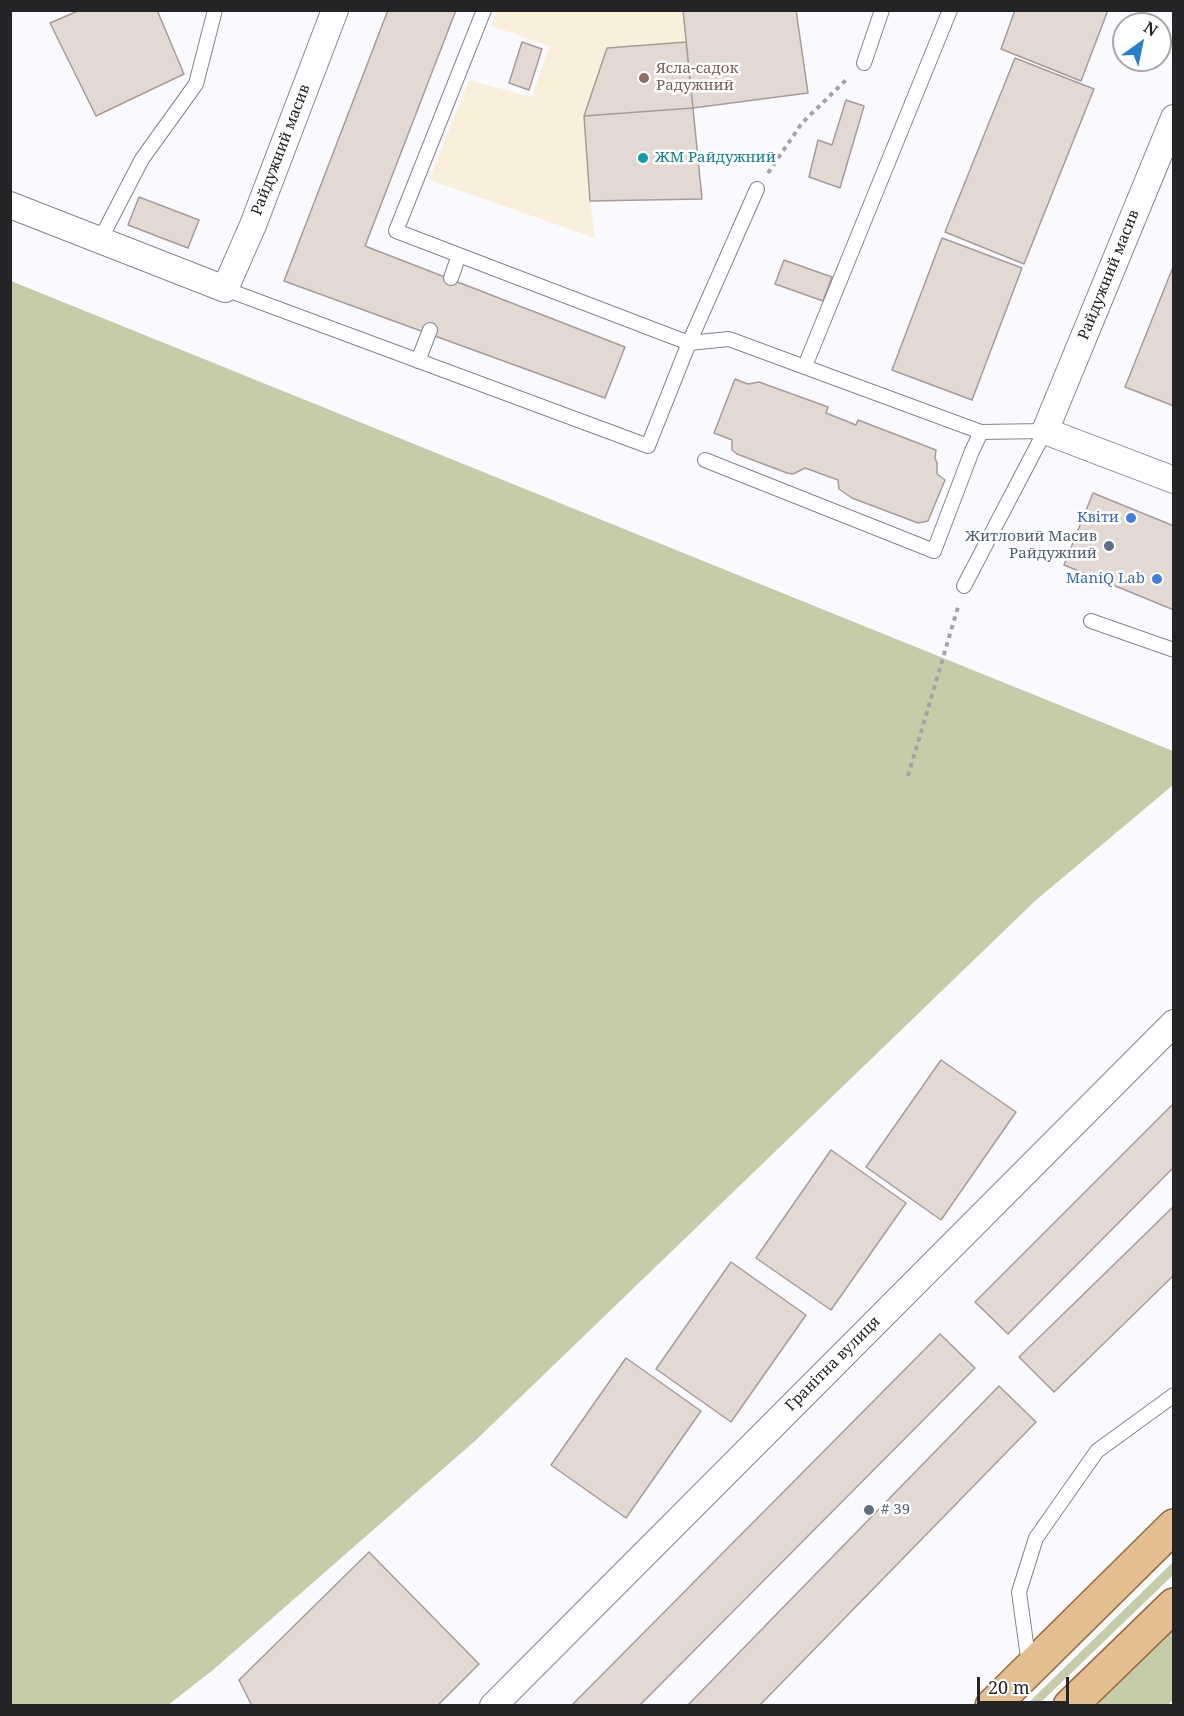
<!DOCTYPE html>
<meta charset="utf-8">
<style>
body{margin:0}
#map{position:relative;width:1184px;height:1716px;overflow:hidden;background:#fafafe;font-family:"Noto Serif",serif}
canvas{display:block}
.frame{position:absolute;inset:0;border:12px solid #242427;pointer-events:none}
.north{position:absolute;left:1112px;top:12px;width:60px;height:60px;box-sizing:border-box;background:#fff;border:2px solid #a7a7a9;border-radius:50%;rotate:33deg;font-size:16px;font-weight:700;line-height:24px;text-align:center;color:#242427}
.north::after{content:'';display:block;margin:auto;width:21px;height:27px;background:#237ecb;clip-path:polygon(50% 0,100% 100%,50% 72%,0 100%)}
.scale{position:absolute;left:977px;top:1677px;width:92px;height:27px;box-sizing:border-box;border:3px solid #242427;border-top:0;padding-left:8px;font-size:18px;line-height:21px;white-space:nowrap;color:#242427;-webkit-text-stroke:4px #fff;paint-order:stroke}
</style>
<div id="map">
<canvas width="1184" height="1716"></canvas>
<div class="frame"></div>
<div class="north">N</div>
<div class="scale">20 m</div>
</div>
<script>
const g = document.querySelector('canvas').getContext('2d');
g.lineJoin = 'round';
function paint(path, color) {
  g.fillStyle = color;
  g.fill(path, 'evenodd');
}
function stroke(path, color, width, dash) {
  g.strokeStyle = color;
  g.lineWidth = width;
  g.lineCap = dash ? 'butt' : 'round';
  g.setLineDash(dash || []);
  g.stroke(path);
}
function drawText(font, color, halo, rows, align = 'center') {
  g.font = font + ' "Noto Serif",serif';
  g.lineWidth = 5;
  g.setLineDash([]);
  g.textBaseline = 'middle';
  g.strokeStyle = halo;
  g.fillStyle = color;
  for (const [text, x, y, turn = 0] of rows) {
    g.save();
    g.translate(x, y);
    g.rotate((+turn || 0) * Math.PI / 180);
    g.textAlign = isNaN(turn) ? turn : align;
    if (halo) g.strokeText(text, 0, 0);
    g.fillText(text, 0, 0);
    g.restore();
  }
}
paint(new Path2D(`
 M497,11H683L693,108L673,113L584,117L590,201L595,238L429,180L469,80L532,97L549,46L491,26Z`), '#faefda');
paint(new Path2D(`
 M11,281L1173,751V785L1035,901L476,1440L213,1670L168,1705H11Z
 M1173,1562V1575L1038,1705H1026Z
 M1173,1624V1700L1168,1705L1091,1706Z`), '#c4cca8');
const building = new Path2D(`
 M80,10H157L184,74L96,116L50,23Z
 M388,10H456L365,246L625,347L605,398L284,281Z
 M683,10H796L808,93L693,108Z
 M1015,10H1108L1081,81L1001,49Z
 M522,42L542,49L529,90L509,83Z
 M686,42L693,108L584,116L607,48Z
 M1015,58L1094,89L1024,264L945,232Z
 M846,100L864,106L840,188L809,177L818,140L832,145Z
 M693,108L702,199L590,201L584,116Z
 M139,197L199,220L188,248L128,225Z
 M942,238L1022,268L972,400L892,370Z
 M784,260L832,277L823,301L775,284Z
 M1173,267H1174V406L1125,387Z
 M735,379L748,384L759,382L828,407L826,413L856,425L858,420L936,450L935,458L937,463V474L945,480L928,521L918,523L852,498L839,489L838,480L805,468L793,474L787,473L737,454L732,450V440L714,433Z
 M1093,493L1174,526V610L1064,565Z
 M941,1060L1016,1112L941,1220L866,1167Z
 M1174,1103V1167L1008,1334L975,1302Z
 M831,1150L906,1203L831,1310L756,1258Z
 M1174,1206V1275L1054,1392L1019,1357Z
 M731,1262L806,1315L731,1422L656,1369Z
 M940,1334L975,1368L639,1706H571Z
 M626,1358L701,1411L626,1518L551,1465Z
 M999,1386L1036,1422L759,1706H687Z
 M369,1552L479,1664L437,1706H252L239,1680Z`);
paint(building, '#e4d8d3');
stroke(building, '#a79c97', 1.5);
const lane = new Path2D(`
 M484,10L396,231L689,343L729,339L981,432L1045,431L964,586
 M864,63L882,10
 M100,240L142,159L196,84L215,10
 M451,278L459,255
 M225,289L648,446L689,343L757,189
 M418,361L430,330
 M805,366L950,10
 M705,460L934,551L972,451L981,432
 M1091,621L1174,650
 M1029,1665L1019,1592L1036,1538L1097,1451L1174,1395`);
const street = new Path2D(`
 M1174,118L1045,431L1174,480
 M10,205L225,289L253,225L335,10
 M493,1706L1174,1023`);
const primary = new Path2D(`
 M992,1706L1174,1526
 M1070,1706L1174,1605`);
stroke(lane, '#85848e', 16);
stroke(street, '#85848e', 28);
stroke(primary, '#956c3b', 36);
stroke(new Path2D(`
 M768,173L802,123L848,78
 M908,776L958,607`), '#a4a4a8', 4, [4.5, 4.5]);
stroke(lane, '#fff', 14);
stroke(street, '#fff', 26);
stroke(primary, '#e4be90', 33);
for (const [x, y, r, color] of [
 [644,78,6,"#8d6e63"],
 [643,158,6,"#0f9aa8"],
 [1131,518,6,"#3f7fe0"],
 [1109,546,6,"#5c6f8a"],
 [1157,579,6,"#3f7fe0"],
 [869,1510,6,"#5c6f8a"]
]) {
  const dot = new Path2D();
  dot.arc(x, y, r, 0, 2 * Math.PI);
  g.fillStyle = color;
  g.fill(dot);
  stroke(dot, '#fff', 2);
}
drawText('15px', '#785e54', '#fff', [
 ["Ясла-садок",656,69],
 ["Радужний",656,86]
], 'left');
drawText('15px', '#242427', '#fff', [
 ["Райдужний масив",281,150,-69],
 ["Райдужний масив",1109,275,-68],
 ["Гранітна вулиця",833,1364,-45]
]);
drawText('15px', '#0d838f', '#fff', [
 ["ЖМ Райдужний",655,158]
], 'left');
drawText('15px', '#366cbe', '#fff', [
 ["Квіти",1119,518],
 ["ManiQ Lab",1145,579]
], 'right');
drawText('15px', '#4e5e75', '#fff', [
 ["Житловий Масив",1097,537],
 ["Райдужний",1097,554],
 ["# 39",881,1510,"left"]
], 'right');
</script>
